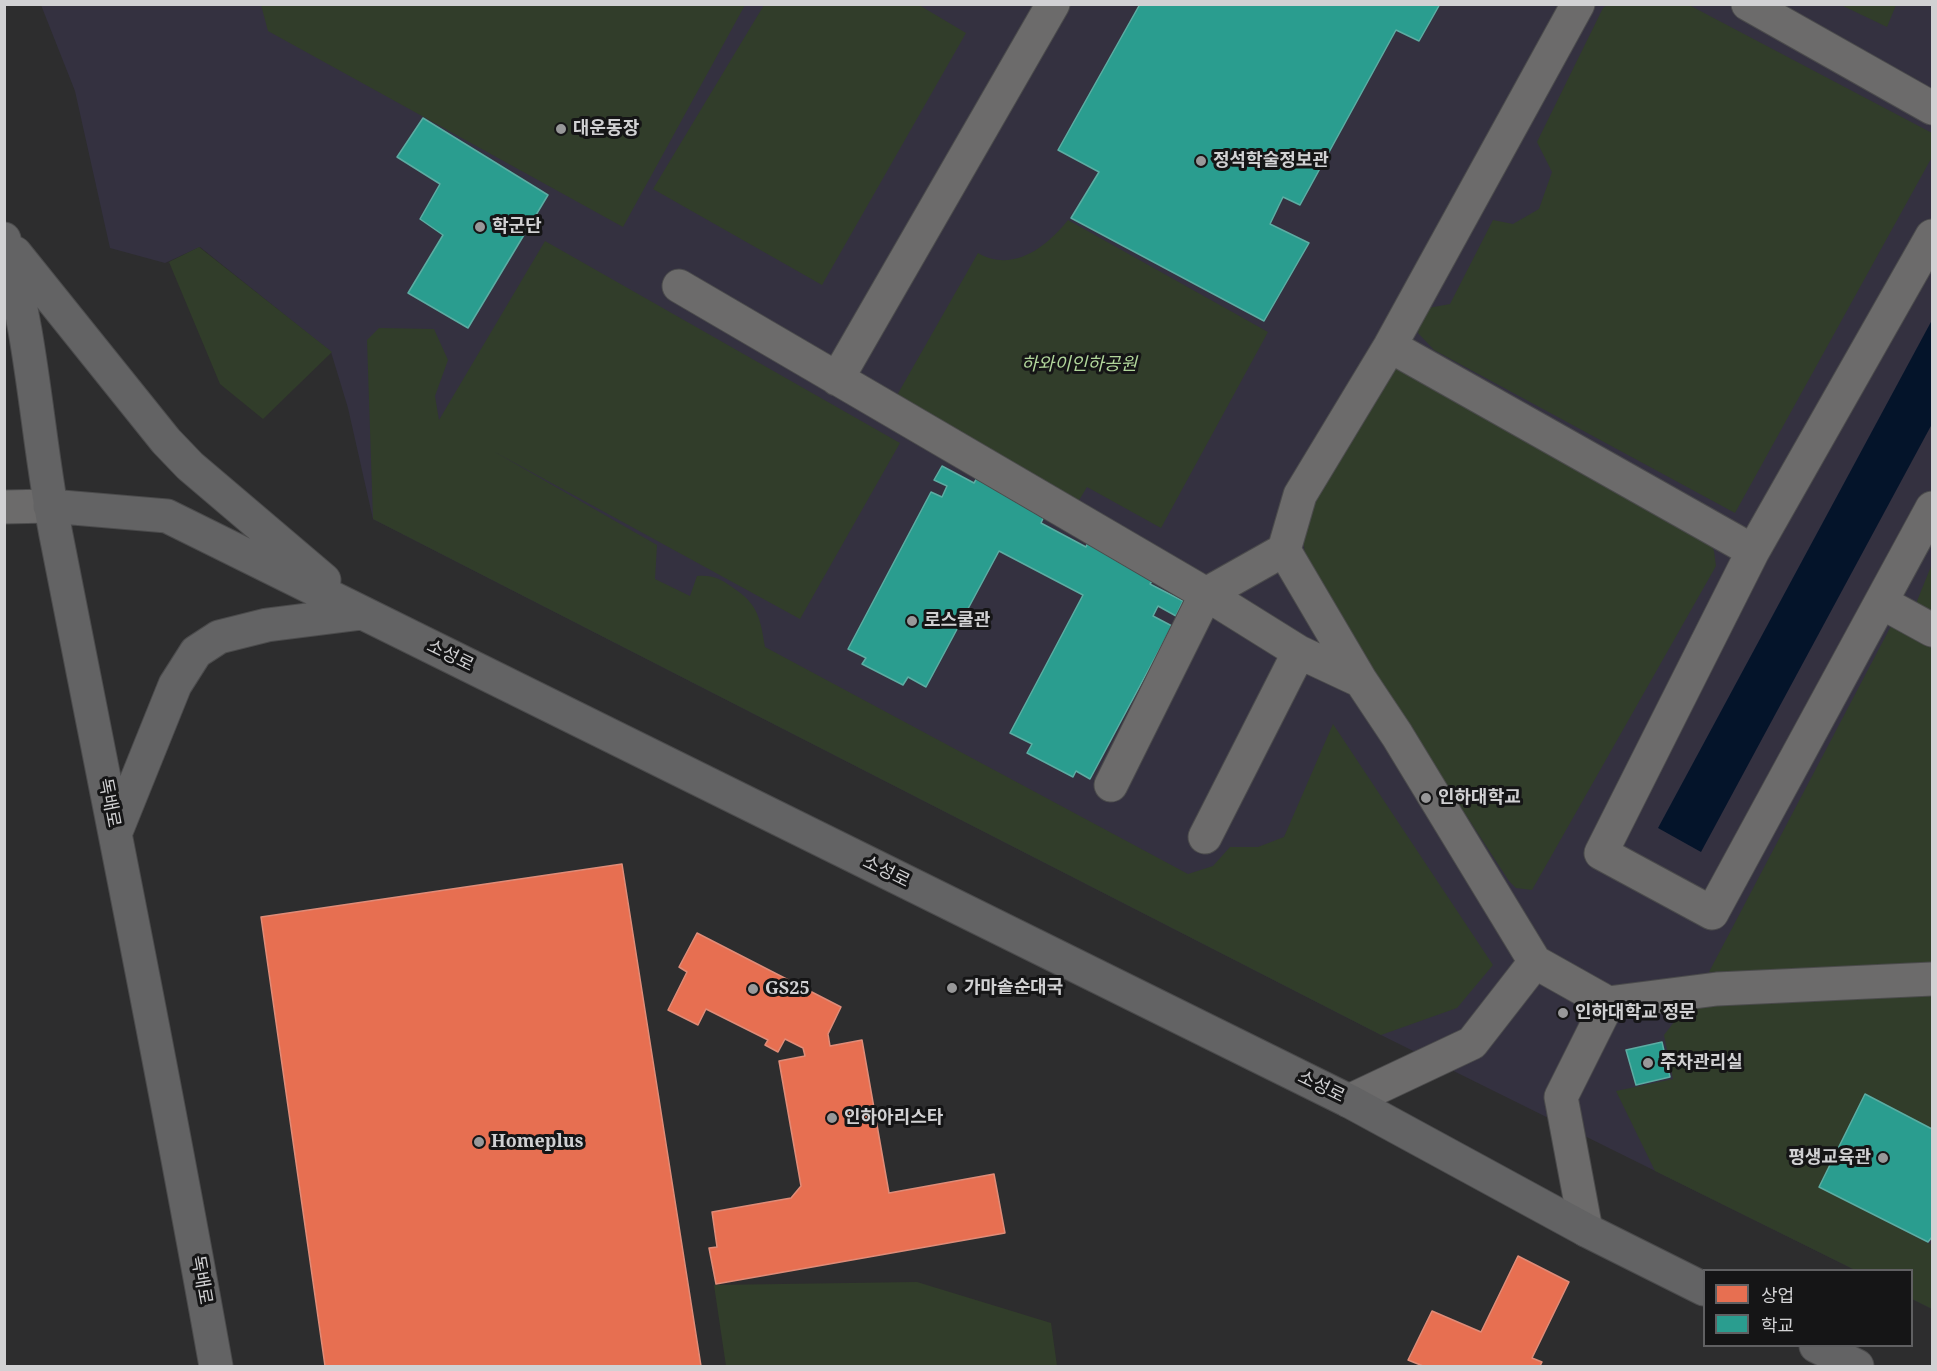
<!DOCTYPE html>
<meta charset="utf-8">
<style>
body{margin:0}
#map{position:relative;width:1937px;height:1371px;overflow:hidden;background:#2d2d2e;font-family:"Noto Serif","Noto Sans KR",serif}
canvas{display:block}
.frame{position:absolute;inset:0;border:6px solid #d1d1d3;pointer-events:none}
.legend{position:absolute;left:1703px;top:1269px;width:210px;height:78px;box-sizing:border-box;background:#151516;border:2px solid #606062;margin:0;padding:8px 10px;list-style:none;font-size:18px;color:#d1d1d3}
.legend li{display:flex;align-items:center;gap:12px;height:30px}
.legend b{width:30px;border:2px solid #606062}
</style>
<div id="map">
<canvas width="1937" height="1371"></canvas>
<div class="frame"></div>
<ul class="legend">
<li><b style="height:16px;background:#e76f51"></b>상업</li>
<li><b style="height:16px;background:#2a9d8f"></b>학교</li>
</ul>
</div>
<script>
const g = document.querySelector('canvas').getContext('2d');
g.lineJoin = 'round';
function paint(path, color) {
  g.fillStyle = color;
  g.fill(path, 'evenodd');
}
function stroke(path, color, width, dash) {
  g.strokeStyle = color;
  g.lineWidth = width;
  g.lineCap = dash ? 'butt' : 'round';
  g.setLineDash(dash || []);
  g.stroke(path);
}
function drawText(font, color, halo, rows, align = 'center') {
  g.font = font + ' "Noto Serif","Noto Sans KR",serif';
  g.lineWidth = 6;
  g.setLineDash([]);
  g.textBaseline = 'middle';
  g.strokeStyle = halo;
  g.fillStyle = color;
  for (const [text, x, y, turn = 0] of rows) {
    g.save();
    g.translate(x, y);
    g.rotate((+turn || 0) * Math.PI / 180);
    g.textAlign = isNaN(turn) ? turn : align;
    if (halo) g.strokeText(text, 0, 0);
    g.fillText(text, 0, 0);
    g.restore();
  }
}
paint(new Path2D(`
 M41,5H1932V1309L1912,1299V1270H1855L1381,1035L373,519L348,408L331,352L200,247L165,263L110,248L75,91Z`), '#343140');
paint(new Path2D(`
 M261,5V4L745,5L623,227L268,31Z
 M764,5H919L966,33L822,285L653,189Z
 M1607,5H1689L1932,133V157L1735,513L1434,350L1418,333L1423,309L1450,304L1493,220L1513,224L1539,209L1552,172L1537,142L1603,8Z
 M1841,5H1896L1887,27Z
 M1068,220L1268,332L1161,528L1087,487L1075,507L896,397L978,253C1012,273 1046,248 1068,220Z
 M545,241L900,443L800,619L493,451L657,545L655,579L690,596L697,576C713,575 719,578 732,587C758,604 760,617 765,647L1188,874L1213,866L1230,847H1258L1284,837L1333,724L1493,965L1457,1008L1381,1035L373,519L367,340L379,328L434,329L448,360L435,396L439,420Z
 M199,247L332,352L263,419L220,384L169,262Z
 M1402,367L1709,541L1714,551L1716,566L1532,890L1516,888L1509,881L1329,605L1305,555L1303,537L1310,504L1385,369Z
 M1932,564V619L1919,610L1917,601Z
 M1891,626L1932,648V965L1709,972Z
 M1932,991V1129L1865,1094L1819,1187L1932,1245V1309L1912,1299V1270H1855L1655,1171L1616,1091L1673,1079L1664,1035L1688,1004Z
 M917,1282L1051,1323L1057,1366H726L714,1285Z`), '#313d2a');
paint(new Path2D(`
 M1932,320V424L1701,852L1658,828Z`), '#04142a');
const shops = new Path2D(`
 M622,864L701,1366H325L261,917Z
 M697,933L841,1007L828,1034L830,1046L862,1040L889,1193L994,1174L1005,1233L716,1284L709,1248L717,1247L712,1212L791,1198L801,1186L779,1061L805,1056L803,1048L785,1039L778,1052L765,1045L768,1040L706,1009L698,1025L668,1010L687,972L679,967Z
 M1518,1256L1569,1282L1532,1358L1542,1362L1540,1366H1423L1408,1360L1432,1311L1481,1332Z`);
paint(shops, '#e76f51');
stroke(shops, '#e08c78', 1.5);
const schools = new Path2D(`
 M1140,4H1440L1419,41L1396,30L1300,205L1283,197L1270,224L1309,243L1264,321L1071,218L1099,172L1058,150Z
 M423,118L548,195L468,328L408,293L443,235L420,219L440,184L397,157Z
 M942,466L974,483L977,478L1045,514L1041,523L1086,547L1089,540L1156,575L1150,584L1183,601L1176,616L1158,606L1153,616L1172,626L1090,779L1076,771L1073,777L1027,753L1032,744L1010,733L1083,595L999,551L926,687L908,677L903,685L862,664L866,658L848,649L931,492L942,497L947,486L934,480Z
 M1662,1042L1670,1077L1636,1085L1626,1050Z
 M1865,1094L1932,1129V1237L1928,1242L1819,1187Z`);
paint(schools, '#2a9d8f');
stroke(schools, '#5cada3', 1.5);
const minor = new Path2D(`
 M1748,4L1932,108
 M1932,236L1753,551L1601,853L1712,913L1932,508
 M679,286L1206,594L1299,652L1361,681L1397,735L1535,962L1472,1043L1349,1101
 M1390,346L1753,551
 M837,379L1053,4
 M4,507L50,506
 M1881,602L1932,630
 M1361,681L1284,550L1300,495L1390,346L1578,4
 M1111,785L1206,594L1284,550
 M1205,837L1299,652
 M1535,962L1608,1003
 M1586,1230L1561,1097L1608,1003L1717,989L1932,979`);
const major = new Path2D(`
 M4,239C34,339 37,444 58,545C112,819 167,1092 216,1366
 M15,253L166,441L190,466L324,580
 M50,506L167,516L1349,1101L1586,1230L1704,1289
 M115,834L175,685L196,652L219,637L267,625L362,613
 M1816,1346L1857,1366`);
stroke(minor, '#4b4b4c', 35);
stroke(major, '#4b4b4c', 35);
stroke(minor, '#6c6b6b', 33);
stroke(major, '#636364', 33);
for (const [x, y, r, color] of [
 [561,129,6,"#989899"],
 [1201,161,6,"#989899"],
 [480,227,6,"#989899"],
 [912,621,6,"#989899"],
 [1426,798,6,"#989899"],
 [952,988,6,"#989899"],
 [753,989,6,"#989899"],
 [1563,1013,6,"#989899"],
 [1648,1063,6,"#989899"],
 [832,1118,6,"#989899"],
 [479,1142,6,"#989899"],
 [1883,1158,6,"#989899"]
]) {
  const dot = new Path2D();
  dot.arc(x, y, r, 0, 2 * Math.PI);
  g.fillStyle = color;
  g.fill(dot);
  stroke(dot, '#151516', 2);
}
drawText('bold 18px', '#d1d1d3', '#151516', [
 ["대운동장",573,129],
 ["정석학술정보관",1213,161],
 ["학군단",492,227],
 ["로스쿨관",924,621],
 ["인하대학교",1438,798],
 ["가마솥순대국",964,988],
 ["GS25",765,989],
 ["인하대학교 정문",1575,1013],
 ["주차관리실",1660,1063],
 ["인하아리스타",844,1118],
 ["Homeplus",491,1142],
 ["평생교육관",1871,1158,"right"]
], 'left');
drawText('italic 18px', '#b1d69b', '#151516', [
 ["하와이인하공원",1079,365]
]);
drawText('18px', '#d1d1d3', '#151516', [
 ["소성로",450,656,26],
 ["독배로",109,803,79],
 ["소성로",886,872,26],
 ["소성로",1321,1087,26],
 ["독배로",201,1280,80]
]);
</script>
